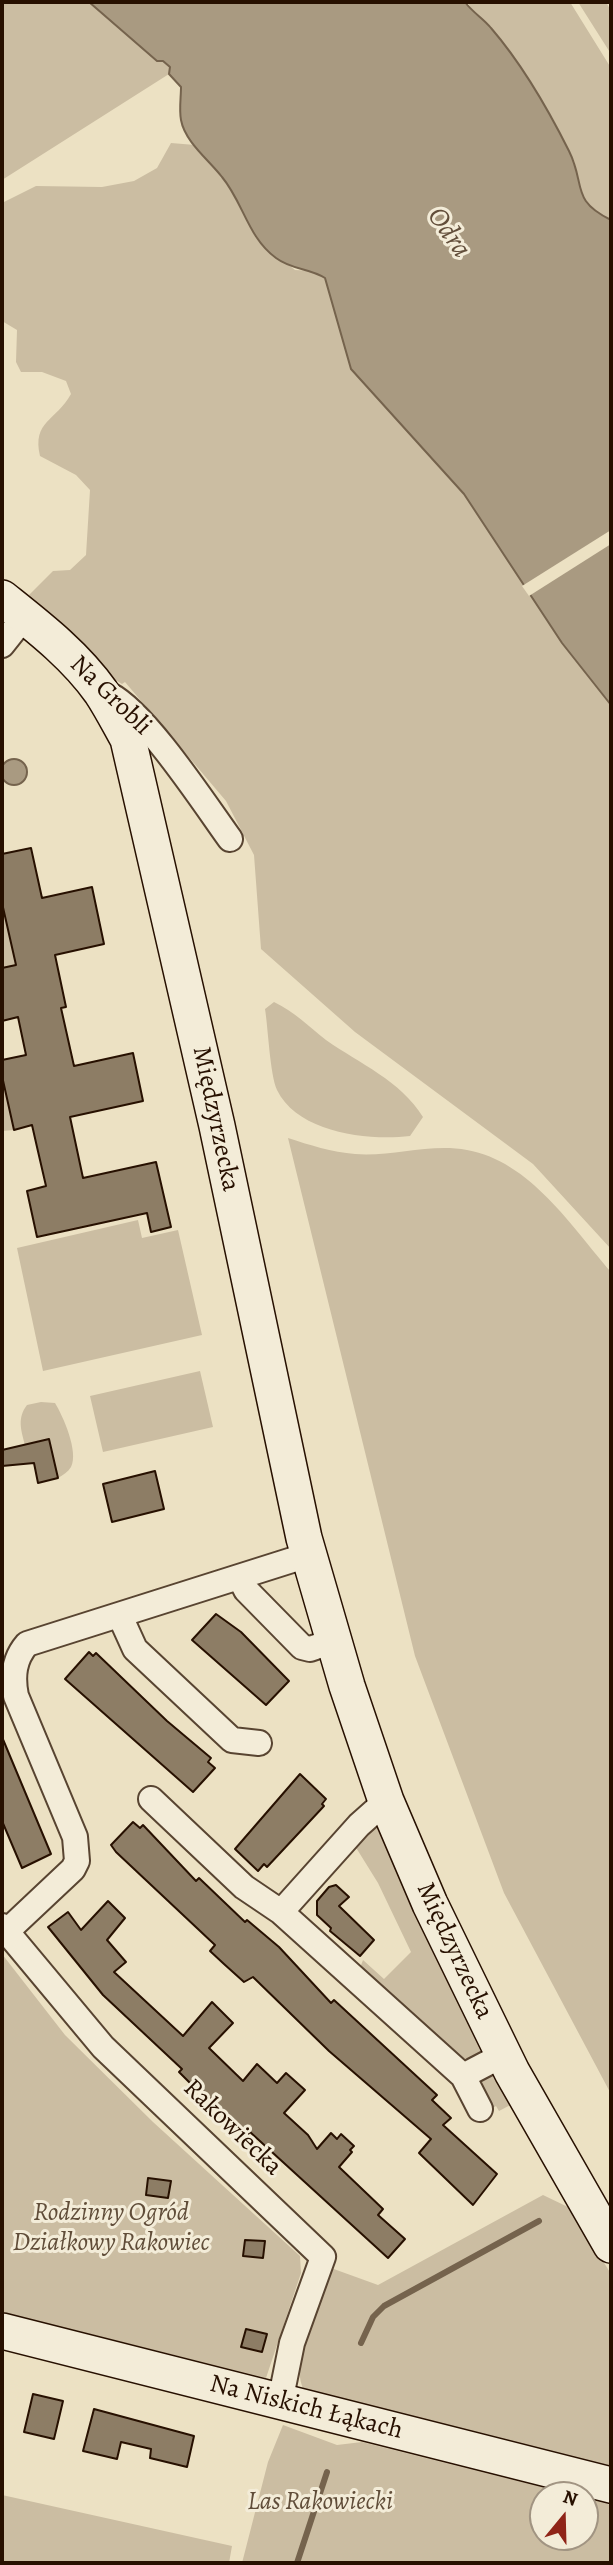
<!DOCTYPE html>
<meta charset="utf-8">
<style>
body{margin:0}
#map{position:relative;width:613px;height:2565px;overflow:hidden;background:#ece1c3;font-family:Alegreya,serif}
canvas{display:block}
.frame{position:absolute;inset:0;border:4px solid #271000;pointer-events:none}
.north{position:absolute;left:529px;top:2481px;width:70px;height:70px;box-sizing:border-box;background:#f3ecd8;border:2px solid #a19482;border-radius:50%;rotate:19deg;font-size:19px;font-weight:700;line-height:28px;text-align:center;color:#271000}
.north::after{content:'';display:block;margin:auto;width:24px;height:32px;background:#8f2418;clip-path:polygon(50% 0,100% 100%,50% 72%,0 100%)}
</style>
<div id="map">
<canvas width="613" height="2565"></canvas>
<div class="frame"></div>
<div class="north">N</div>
</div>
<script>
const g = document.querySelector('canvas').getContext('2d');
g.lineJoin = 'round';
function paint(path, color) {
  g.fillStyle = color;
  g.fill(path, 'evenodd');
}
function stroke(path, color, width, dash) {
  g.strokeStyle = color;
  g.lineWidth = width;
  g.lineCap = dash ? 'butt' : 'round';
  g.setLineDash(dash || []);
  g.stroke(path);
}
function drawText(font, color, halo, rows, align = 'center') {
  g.font = font + ' Alegreya,serif';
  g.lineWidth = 6;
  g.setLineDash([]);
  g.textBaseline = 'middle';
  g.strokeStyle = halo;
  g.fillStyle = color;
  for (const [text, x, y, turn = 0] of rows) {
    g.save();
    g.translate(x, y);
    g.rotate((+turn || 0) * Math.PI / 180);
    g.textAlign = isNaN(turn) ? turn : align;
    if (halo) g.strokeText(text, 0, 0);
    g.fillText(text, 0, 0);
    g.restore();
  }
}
paint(new Path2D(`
 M2,2H89L157,61H163L170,67L169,74L2,180Z
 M468,2H570L611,68V220L590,210L579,188L575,163L552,117L490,26L474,15Z
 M578,2H606L611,11V54Z
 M171,143L195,145L225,179L256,238L295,270L313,271L325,277L351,369L464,494L562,643L611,705V1249L533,1164L355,1032L261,949L254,855L226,801L125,682L122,684L107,675L65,627L29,595L53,571L70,570L86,555L90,490L76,475L40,456C32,421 56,421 71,394L66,381L42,372H21L16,362L17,330L2,321V203L36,186L102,187L134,181L157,168Z
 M2,906L16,965L2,968Z
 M274,1002C295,1012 308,1026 326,1040C360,1064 400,1080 423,1117L410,1136C368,1141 298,1133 277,1090C270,1075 268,1027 265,1009Z
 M3,1081L14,1130L2,1131Z
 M288,1138C309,1145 332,1152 355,1154C392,1157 430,1143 467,1150C530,1161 572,1227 611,1272V2094L504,1893L415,1656Z
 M138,1220L142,1238L178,1230L202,1335L43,1371L17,1248Z
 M200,1371L213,1427L103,1452L90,1396Z
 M41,1402L55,1403C63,1416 79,1452 71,1467C68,1472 63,1475 58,1478L49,1439L25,1445C21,1430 17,1418 27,1405Z
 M378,1820L486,2053L472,2059L461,2058L360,1968L363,1960L384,1979L411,1952L378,1883L355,1846Z
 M2,1954L65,2035L153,2122L300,2256L301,2273L266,2378L2,2312Z
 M494,2069L518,2101L499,2111L496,2106L491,2109L479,2087L483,2078Z
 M543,2195L570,2208L611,2274V2470L303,2389C289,2350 316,2304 331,2268L378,2285Z
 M283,2425L337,2445L362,2442L573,2495H543V2537H585V2498L611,2505V2563H242L268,2462Z
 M2,2495L232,2546L229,2563H2Z`), '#cbbda2');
const water = new Path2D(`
 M89,2H465C473,13 483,18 491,28C522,64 548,109 569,151C586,185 570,200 611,220V705L562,643L464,494L351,369L325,278C309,268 292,270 276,258C248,238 243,202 222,177C209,160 185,142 181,120C179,110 181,97 181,87L169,74L170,67L163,61H157Z
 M1 772a13 13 0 1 1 26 0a13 13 0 1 1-26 0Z`);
paint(water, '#a99a81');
stroke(water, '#75634d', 2);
paint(new Path2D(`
 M611,530V544L529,596L522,586Z`), '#ece1c3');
stroke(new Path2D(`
 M361,2343L373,2317L384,2306L539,2221
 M297,2563L327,2472`), '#75634d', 6);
const building = new Path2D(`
 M31,848L42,898L92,887L104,944L55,955L66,1007L61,1008L74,1066L133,1053L143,1101L70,1117L83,1178L156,1162L171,1227L151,1232L147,1213L37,1237L27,1191L46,1186L37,1147L32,1125L14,1130L2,1076V1060L26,1055L18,1017L2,1021V968L16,965L2,903V854Z
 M49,1439L58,1478L38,1483L34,1463L2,1466V1450Z
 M155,1471L164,1509L112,1522L103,1484Z
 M216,1614L241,1632L289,1681L266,1705L192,1640Z
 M89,1652L93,1656L96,1653L167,1721L211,1758L208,1762L215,1768L193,1792L65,1679Z
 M2,1737L51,1854L22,1868L2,1821Z
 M300,1774L326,1799L322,1804L324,1806L267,1867L264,1864L258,1871L235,1849Z
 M133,1822L140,1828L143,1825L196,1881L199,1878L245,1922L247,1920L279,1947L331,2003L334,2000L437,2095L432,2100L451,2118L443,2125L497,2174L473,2205L419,2153L431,2139L329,2051L253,1977L244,1982L224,1964L210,1951L215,1945L116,1852L111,1845Z
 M336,1885L349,1897L339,1906L374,1940L360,1956L330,1931L331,1928L317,1915V1901L329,1887Z
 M108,1901L125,1918L107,1940L126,1962L114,1972L183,2036L212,2002L233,2023L209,2048L243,2081L257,2064L277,2083L286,2073L305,2090L284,2113L308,2135L317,2149L331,2133L337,2139L341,2134L354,2146L350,2150L352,2152L339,2167L383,2209L378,2215L405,2239L388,2258L250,2132L246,2136L203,2091L201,2093L190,2083L179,2072L182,2069L103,1995L48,1927L68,1912L81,1930Z
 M148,2178L171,2181L168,2198L146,2195Z
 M245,2240L265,2241L263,2258L243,2256Z
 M246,2329L267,2334L262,2352L241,2347Z
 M33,2394L63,2401L54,2439L24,2432Z
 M94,2409L194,2436L187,2467L150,2458L151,2449L121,2442L117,2459L83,2451Z`);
paint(building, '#8d7d65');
stroke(building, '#271000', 2);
const street = new Path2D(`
 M2,645L25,616
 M110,695C146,714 204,803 230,839
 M240,1578L246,1590L302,1647L310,1649L333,1641
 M120,1616L135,1649L232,1740L259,1743
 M151,1799L244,1887L281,1912L463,2076L503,2055
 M281,1912L359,1825L386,1801
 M2,1926L103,2047L323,2257L292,2343L280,2402
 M6,1932L73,1869L77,1861L75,1837L16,1696C12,1676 14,1659 27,1644L308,1555
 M463,2076L480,2109`);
const secondary = new Path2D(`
 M2,598C37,626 75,655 101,692C111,707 119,723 128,739L217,1126L304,1538L347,1686L386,1801L430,1904L512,2072L611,2245
 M2,2331L611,2485`);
stroke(street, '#584431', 28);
stroke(secondary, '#271000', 38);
stroke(street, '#f3ecd8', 24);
stroke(secondary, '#f3ecd8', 35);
drawText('26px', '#271000', '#f3ecd8', [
 ["Na Grobli",110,696,44],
 ["Międzyrzecka",215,1119,78],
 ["Międzyrzecka",454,1951,65],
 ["Rakowiecka",232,2128,44],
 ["Na Niskich Łąkach",306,2408,14]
]);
drawText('italic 26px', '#604d39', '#f3ecd8', [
 ["Rodzinny Ogród",111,2214],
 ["Działkowy Rakowiec",111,2244],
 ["Las Rakowiecki",320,2503]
]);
drawText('italic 28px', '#624e3a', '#f3ecd8', [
 ["Odra",448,233,55]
]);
</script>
